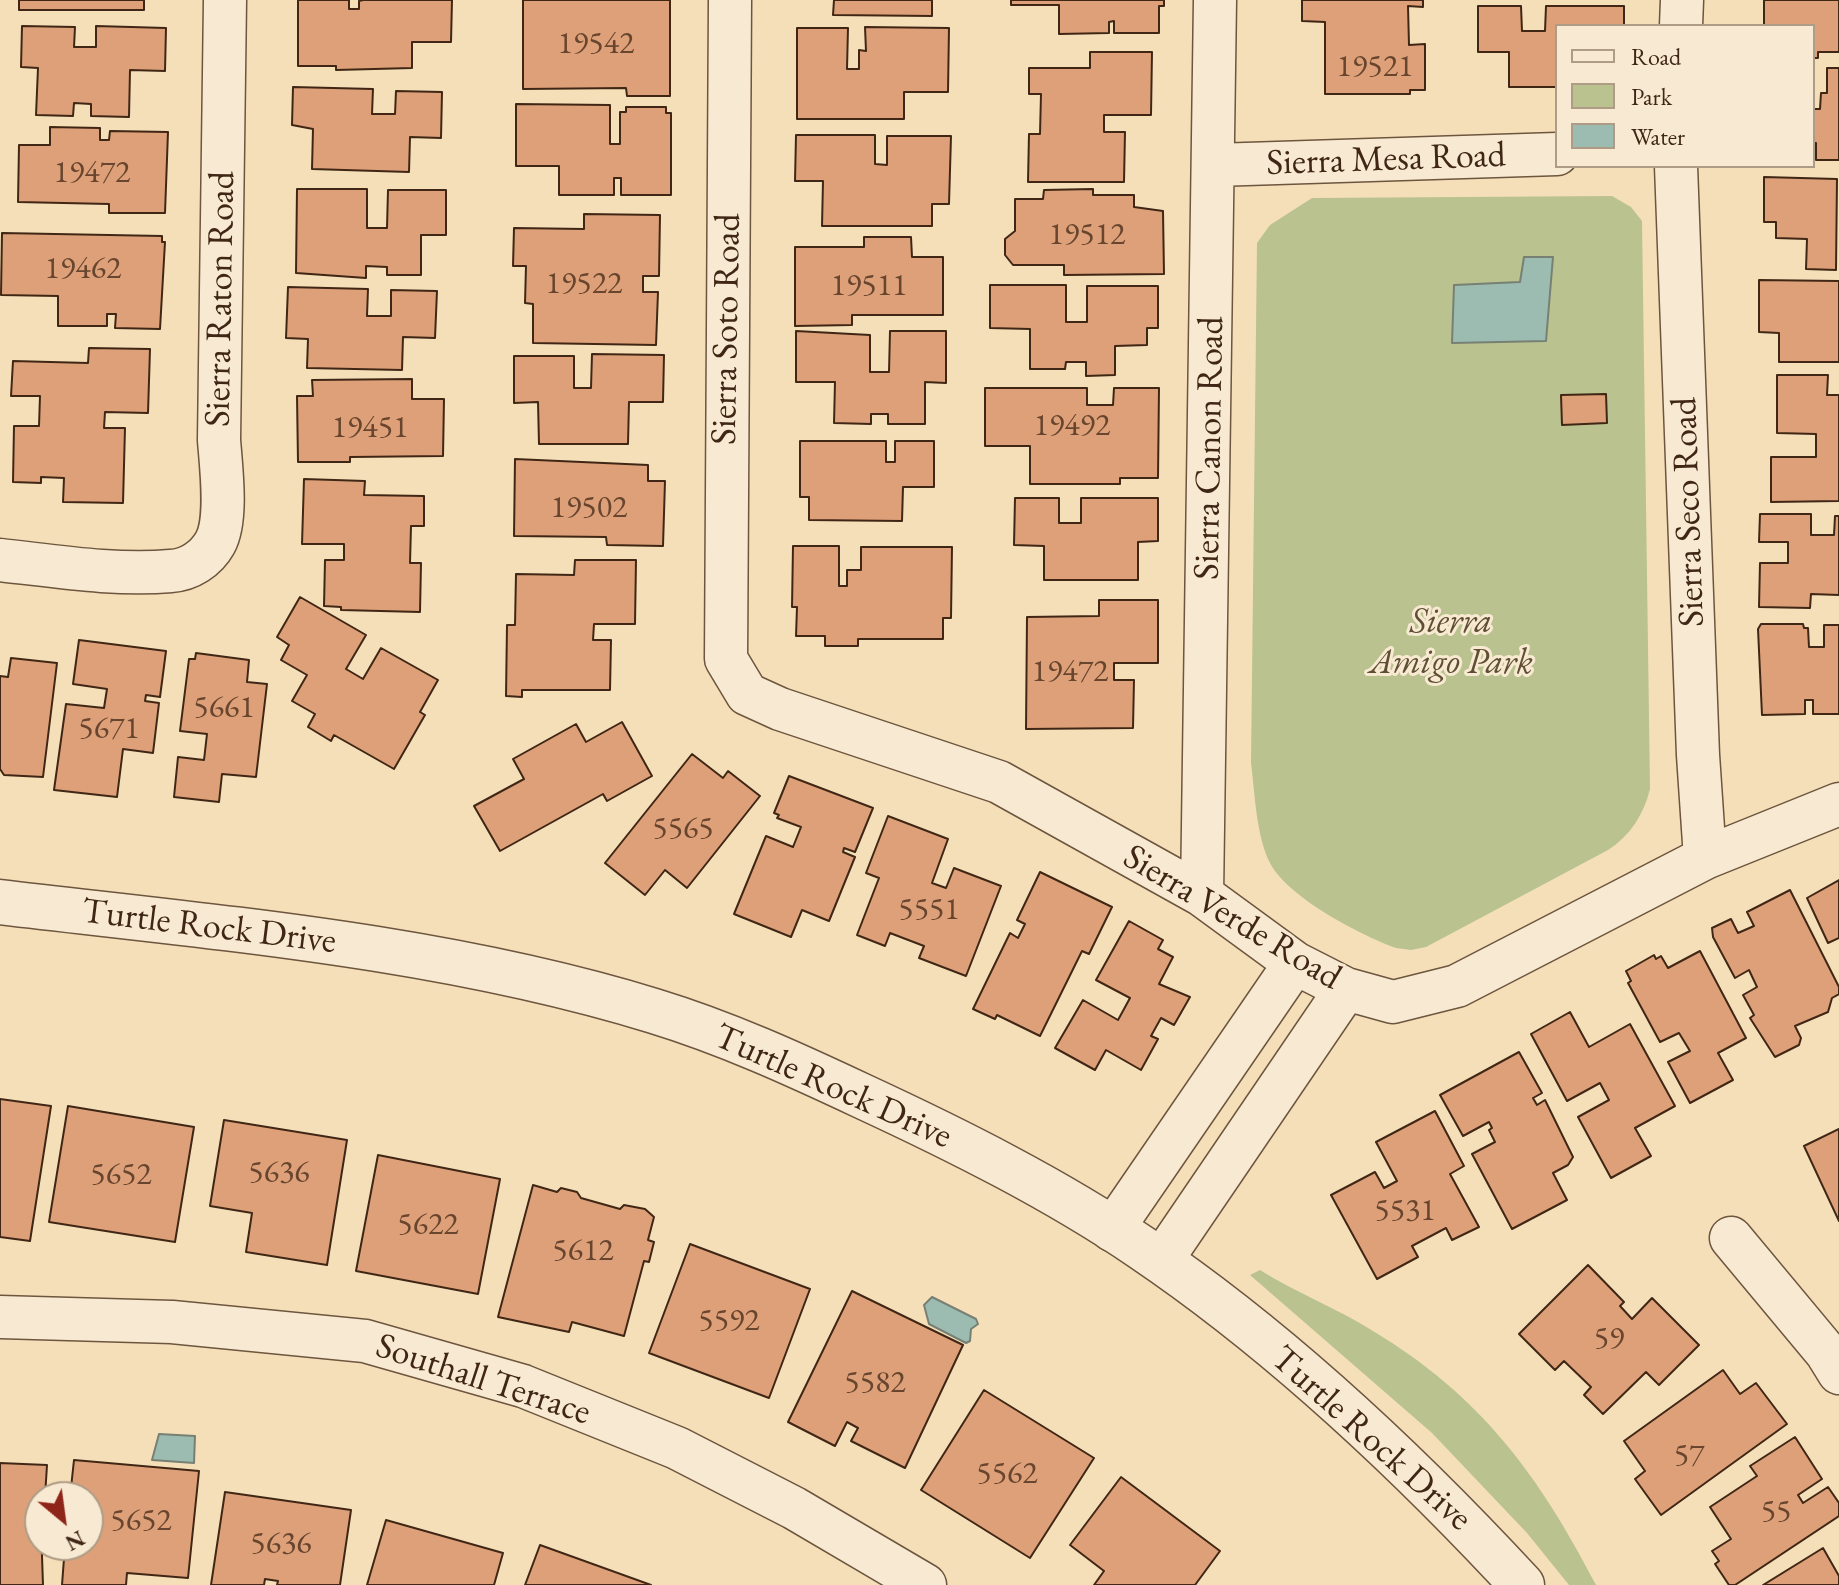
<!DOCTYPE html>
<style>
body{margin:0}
#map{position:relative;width:1839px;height:1585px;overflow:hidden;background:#f5dfb9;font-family:"EB Garamond",serif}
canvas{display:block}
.legend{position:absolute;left:1555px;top:24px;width:260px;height:144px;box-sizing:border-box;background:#f8ead2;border:2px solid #ae9c86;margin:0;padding:10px 14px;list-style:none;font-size:24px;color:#402715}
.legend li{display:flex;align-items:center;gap:16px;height:40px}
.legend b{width:40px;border:2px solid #ae9c86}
.north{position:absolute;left:24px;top:1481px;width:80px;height:80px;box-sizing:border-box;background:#f8ead2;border:2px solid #ae9c86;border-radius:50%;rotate:151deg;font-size:22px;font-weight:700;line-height:32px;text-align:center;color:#402715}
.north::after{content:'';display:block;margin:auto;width:28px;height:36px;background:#8f2418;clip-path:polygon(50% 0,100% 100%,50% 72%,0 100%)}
</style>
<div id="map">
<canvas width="1839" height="1585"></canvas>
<ul class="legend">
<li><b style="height:10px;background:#f8ead2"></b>Road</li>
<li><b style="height:22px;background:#bac290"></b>Park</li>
<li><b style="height:22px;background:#9cbcb1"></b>Water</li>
</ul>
<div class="north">N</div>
</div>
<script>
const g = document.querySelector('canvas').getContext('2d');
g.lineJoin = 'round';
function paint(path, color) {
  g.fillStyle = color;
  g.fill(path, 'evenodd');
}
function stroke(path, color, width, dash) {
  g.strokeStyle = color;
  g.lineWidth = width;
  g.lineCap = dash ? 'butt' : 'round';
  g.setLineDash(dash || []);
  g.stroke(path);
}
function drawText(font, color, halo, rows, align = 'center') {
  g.font = font + ' "EB Garamond",serif';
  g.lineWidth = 6;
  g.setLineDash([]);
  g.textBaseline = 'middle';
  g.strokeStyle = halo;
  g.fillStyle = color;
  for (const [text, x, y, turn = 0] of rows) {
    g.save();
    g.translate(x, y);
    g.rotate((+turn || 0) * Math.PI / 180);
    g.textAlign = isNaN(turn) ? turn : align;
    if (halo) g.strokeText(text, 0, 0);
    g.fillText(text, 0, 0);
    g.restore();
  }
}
paint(new Path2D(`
 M1612,196L1631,207L1642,221L1650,789C1644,814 1630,836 1608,850L1426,947L1411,950L1396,948C1360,935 1285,896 1269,861C1256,833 1255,794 1251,763L1257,243L1270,225L1312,198Z
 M1260,1270C1296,1293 1337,1308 1373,1331C1481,1396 1539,1475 1596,1585H1569L1527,1533L1432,1433L1250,1275Z`), '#bac290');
const water = new Path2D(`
 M1524,257H1553L1546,341L1452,343L1454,285L1520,282Z
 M932,1297L976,1319L978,1324L971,1329L970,1341L966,1343L929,1324L924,1305Z
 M159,1434L195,1436L194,1463L152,1460Z`);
paint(water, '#9cbcb1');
stroke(water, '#778073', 2);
const building = new Path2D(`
 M19,0H144V10H19Z
 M298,0H349V9H359V1L363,0H452L451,42H412V68L336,70V66H298Z
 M523,0H670V96H627L626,88L523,89Z
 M834,0H932V16L833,15Z
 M1011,0H1164V6H1159V33H1114V21L1109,22V33L1059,34V5H1011Z
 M1302,0H1423V7L1408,6L1409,45L1425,44V90H1410V94H1325V22L1302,21Z
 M1764,0H1839V52H1818V58H1813V26H1764Z
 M1478,6H1521L1522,31H1545L1546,6H1624V26H1557V87H1509V52H1478Z
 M22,26L75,27L74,47H96V26L166,28L165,71L130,70L129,117L91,116V104L74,103L73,116L36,115L38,68L21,67Z
 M865,27L949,28L948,92H904V119H797V28H848L847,69H859V50L866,51Z
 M1090,52H1152L1151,115H1104V132H1125L1124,182H1028L1029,134H1040L1041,94H1029V68H1090Z
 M1827,68H1839V160H1816V143H1813V109H1820L1821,93H1827Z
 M293,87L373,89L372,114H395L396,91L442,92L441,138L410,137L409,172L312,169L313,129L292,125Z
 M516,104L610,105V144H620V112H626V107H666V113H671V195H621V178H614V195H559V166H516Z
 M50,127L100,128V140H109L110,131L168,132L165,213H109V204L18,202L19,145H50Z
 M796,135H875V164L887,165V136H951L949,204H932V226H822L823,181H795Z
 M1764,177L1837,179L1836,270L1806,269L1807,239L1776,238V222H1764Z
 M297,189H367V228H387L388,190H446V235H421V275H387V267L366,266V278L296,273Z
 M1093,189V195H1134V207L1163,211L1164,274L1064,275V265H1013L1005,255V239L1015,231V199H1043L1044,190Z
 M584,214L660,215L659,276H643V292H658L656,345L533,343V304L525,303L526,266H513L514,228L584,229Z
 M2,233L162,236V242H165L160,329L115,328L116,314H107V326H58V296L1,295Z
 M864,237H911L912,257H943V315H852V325L795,326V247H864Z
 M1759,280L1839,281V362H1779V333L1759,332Z
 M990,285H1066V322H1087V286H1158V328H1147V345L1115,346V375L1086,376V362H1066L1065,369H1030V329L990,328Z
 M288,287L368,289L367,316H391V290L437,291L435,338L403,337L402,370L307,368L308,339L286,338Z
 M796,331L870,335V372H889L890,331H946V383L925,382V424H888V414H871V424L834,423L835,382H796Z
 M89,348L150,349L148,413L105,412L104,428H125L123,503L63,502L64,478L41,477V483L13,482L14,426H39L40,396H11L13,361L88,363Z
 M592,354L664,355L663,402H629L628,444H539L538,402L514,403V356H574V388H591Z
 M1777,375H1828L1827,395H1839V501L1771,502V457H1816V434L1777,433Z
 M412,379V399H444L443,456L350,457V462H298L297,396H313L312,380Z
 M985,388H1087V405H1113L1114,388H1159L1158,478H1120V484H1030V446H985Z
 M1606,394L1607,423L1562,425L1561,395Z
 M800,441H886V462H895V441H934V487H903L902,521L809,520V497H800Z
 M515,459L648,465V481H665L663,546L607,545L606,537L514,536Z
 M304,479L365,481L364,495L424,496V526H411L410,563H421L420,612L341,610V607L324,606L325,560H344V544H302Z
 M1015,498H1059V523H1081V498H1158V541L1138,542V580H1044V546L1014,545Z
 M1760,514H1811V535H1834L1835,516H1839V595L1811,594L1810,608L1759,607L1760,563H1788V542H1759Z
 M793,546H839V586H847V570H861V547H952L951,618H943V639H858V646H825V636H796L797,607H792Z
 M575,560H636L635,624H594L593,640H611L610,690H522V697L506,696L507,625H515L516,574L574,575Z
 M300,597L366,635L346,669L363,679L381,648L438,680L420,712L425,715L394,769L334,735L331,741L308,727L315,714L292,701L307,675L281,660L289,645L277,637Z
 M1099,600H1158V663H1114V680H1134L1133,728L1026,729L1027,617L1099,616Z
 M1761,624H1803L1804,628H1808L1809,647H1824V625H1839V714H1813V700H1805V714L1762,715L1758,629Z
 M79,640L166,651L160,697L146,695L145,701L159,703L153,753L123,749L117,797L54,790L66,704L104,708L107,689L73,684Z
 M196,653L249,660L247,682L267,684L256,777L222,774L219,802L174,797L178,757L204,760L207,734L180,731L189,659H195Z
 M11,658L57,663L43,777L4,775L0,769V676L8,677Z
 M622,722L652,776L607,801L603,794L500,851L474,806L524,779L513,759L576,724L586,742Z
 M692,754L723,778L728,771L760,796L687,888L665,870L645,895L605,863Z
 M789,776L873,808L855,852L844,848L843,852L855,857L829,921L802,910L791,937L734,914L766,836L793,847L801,827L777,818L779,815L774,813Z
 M888,816L948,839L932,883L946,888L954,868L1001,886L966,976L919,958L924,946L890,933L885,946L857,935L879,878L866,873Z
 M1040,872L1112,907L1089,954L1082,951L1040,1036L997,1015L995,1019L973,1009L1010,933L1018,938L1025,924L1017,920Z
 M1839,880V938L1828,943L1807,898Z
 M1790,890L1839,987V994L1832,998L1828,1012L1795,1026L1801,1038L1799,1045L1775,1057L1750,1018L1754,1015L1743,995L1757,987L1749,970L1735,978L1713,937L1712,928L1731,919L1738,933L1754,926L1747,912Z
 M1129,921L1163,940L1158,949L1173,957L1159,984L1190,997L1174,1025L1161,1018L1151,1036L1158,1039L1141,1070L1106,1050L1095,1070L1055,1048L1083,1000L1118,1020L1130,998L1096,980Z
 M1700,951L1746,1038L1718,1053L1733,1080L1690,1103L1668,1062L1690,1051L1679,1033L1660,1042L1628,983L1631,981L1626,971L1654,955L1656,959L1661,956L1668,968Z
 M1570,1012L1589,1047L1630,1024L1675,1106L1635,1128L1651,1156L1611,1178L1578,1117L1609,1100L1600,1083L1567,1101L1531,1034Z
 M1519,1052L1542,1093L1533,1098L1537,1105L1545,1100L1573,1157L1568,1165L1553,1173L1567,1200L1512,1229L1472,1154L1495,1142L1489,1130L1492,1128L1489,1122L1463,1136L1440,1095Z
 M0,1099L51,1106L30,1241L0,1237Z
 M68,1106L194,1127L175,1242L49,1222Z
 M1435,1111L1464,1166L1450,1174L1479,1227L1452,1240L1446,1228L1412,1246L1418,1257L1377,1279L1331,1195L1375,1172L1384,1188L1397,1181L1376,1142Z
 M224,1120L347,1140L327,1265L246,1252L252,1213L210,1206Z
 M1839,1129V1221L1804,1146Z
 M378,1155L500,1179L478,1294L356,1271Z
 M533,1185L557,1192L561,1188L577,1192L581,1198L620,1209L624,1205L645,1209L654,1217L648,1240L654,1242L649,1262L644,1261L624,1336L572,1322L569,1332L498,1317Z
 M690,1244L810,1289L769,1398L649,1353Z
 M1588,1265L1624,1302L1620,1306L1632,1319L1652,1298L1699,1345L1659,1385L1646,1372L1603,1414L1584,1395L1591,1387L1564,1361L1555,1370L1519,1334Z
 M852,1291L963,1345L905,1468L851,1441L858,1428L847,1422L835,1446L788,1422Z
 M1723,1370L1740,1394L1756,1383L1787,1424L1661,1515L1635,1479L1645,1471L1624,1441Z
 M984,1390L1094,1458L1030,1558L921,1490Z
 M1795,1437L1822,1479L1798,1495L1803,1503L1828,1487L1839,1503V1516L1735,1585H1729L1715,1564L1719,1561L1712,1551L1731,1539L1710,1507L1757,1476L1750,1466Z
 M74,1460L199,1471L188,1578L127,1573L126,1585H62L65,1545H88V1497H70Z
 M0,1463L47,1465L45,1497H40L43,1585H0Z
 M1121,1477L1220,1551L1195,1585H1094L1104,1571L1070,1545Z
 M225,1492L351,1510L340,1585H277L278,1581L265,1579L264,1585H211Z
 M386,1520L503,1553L494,1585H367Z
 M540,1545L651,1585H525Z
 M1823,1548L1839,1576V1585H1763Z`);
paint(building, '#dea078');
stroke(building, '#402715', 2);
const minor = new Path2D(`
 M730,0L726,659L747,694L780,709L999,782L1202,895L1295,963L1346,989L1393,1002L1457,986L1705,858L1839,804
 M1681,26L1682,0
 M1215,165L1557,154
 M1676,166L1698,755L1705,858
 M0,560C55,566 115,576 171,571C189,570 206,559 215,543C228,520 221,467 219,440L225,0
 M1202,895L1215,0
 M1112,1230L1295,963
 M1731,1238L1826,1352L1839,1373
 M1161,1261L1346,989
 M0,1317L172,1322L365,1341L523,1386L677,1448L794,1508L925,1585`);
const tertiary = new Path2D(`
 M0,902C219,928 442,946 654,1011C726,1033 794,1064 862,1096C957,1140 1055,1189 1142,1248C1281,1342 1408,1462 1522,1585`);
stroke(minor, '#6d553e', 45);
stroke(tertiary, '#6d553e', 47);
stroke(minor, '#f8ead2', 42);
stroke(tertiary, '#f8ead2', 44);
drawText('32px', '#68452e', null, [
 ["19542",596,44],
 ["19521",1375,67],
 ["19472",92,173],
 ["19512",1087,235],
 ["19462",83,269],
 ["19522",584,284],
 ["19511",869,286],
 ["19492",1072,426],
 ["19451",370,428],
 ["19502",589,508],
 ["19472",1070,672],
 ["5661",224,708],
 ["5671",109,729],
 ["5565",683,829],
 ["5551",929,910],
 ["5636",279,1173],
 ["5652",121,1175],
 ["5531",1405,1211],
 ["5622",428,1225],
 ["5612",583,1251],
 ["5592",729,1321],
 ["59",1609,1339],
 ["5582",875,1383],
 ["57",1689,1456],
 ["5562",1007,1474],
 ["55",1776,1512],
 ["5652",141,1521],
 ["5636",281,1544]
]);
drawText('36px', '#402715', '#f8ead2', [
 ["Sierra Mesa Road",1386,160,-2],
 ["Sierra Raton Road",221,299,-89],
 ["Sierra Soto Road",727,329,-89],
 ["Sierra Canon Road",1210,448,-89],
 ["Sierra Seco Road",1689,512,-92],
 ["Sierra Verde Road",1232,918,31],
 ["Turtle Rock Drive",209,927,7],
 ["Turtle Rock Drive",833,1087,24],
 ["Southall Terrace",483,1380,18],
 ["Turtle Rock Drive",1371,1439,42]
]);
drawText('italic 36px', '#5e4e34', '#f8ead2', [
 ["Sierra",1451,622],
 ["Amigo Park",1451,663]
]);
</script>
